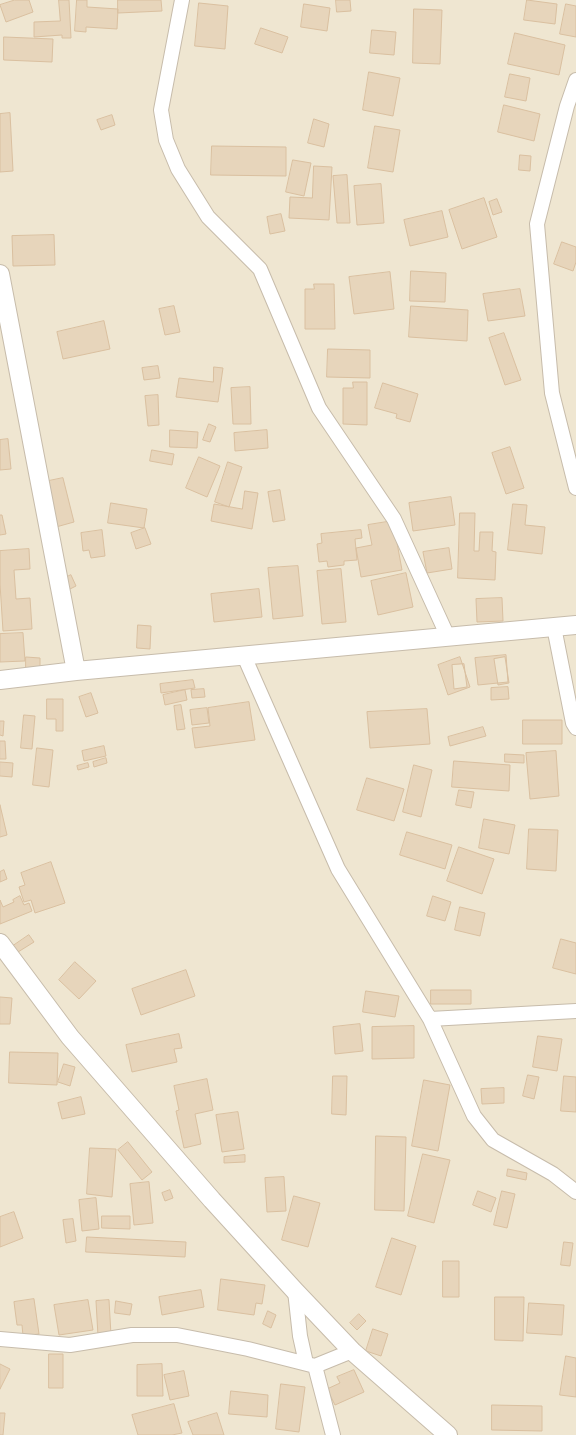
<!DOCTYPE html>
<style>
body{margin:0}
canvas{display:block;background:#f8f3e2}
</style>
<canvas width="576" height="1435"></canvas>
<script>
const g = document.querySelector('canvas').getContext('2d');
g.lineJoin = 'round';
function paint(path, color) {
  g.fillStyle = color;
  g.fill(path, 'evenodd');
}
function stroke(path, color, width, dash) {
  g.strokeStyle = color;
  g.lineWidth = width;
  g.lineCap = dash ? 'butt' : 'round';
  g.setLineDash(dash || []);
  g.stroke(path);
}
paint(new Path2D(`
 M0,0H576V1435H0Z`), '#efe6d1');
const building = new Path2D(`
 M15,0H29L33,12L6,22L0,5Z
 M59,0H69L71,38H62V35L34,37V22L60,21Z
 M77,0H87V7L118,9L117,29L86,27V32L75,31Z
 M118,0H161L162,11L118,13Z
 M336,0H350L351,11L337,12Z
 M527,0L557,4L555,24L524,20Z
 M199,3L228,6L225,49L195,46Z
 M304,4L330,8L327,31L301,27Z
 M566,4L576,6V37L560,34Z
 M414,9L442,10L440,64L413,63Z
 M261,28L288,37L282,53L255,44Z
 M372,30L396,32L394,55L370,53Z
 M515,33L565,45L559,75L508,64Z
 M4,37L53,39L52,62L4,60Z
 M369,72L400,78L393,116L363,110Z
 M510,74L530,78L526,101L505,97Z
 M504,105L540,114L534,141L498,132Z
 M10,113L13,171L0,172V114Z
 M112,115L115,125L101,130L97,120Z
 M314,119L329,124L324,147L308,143Z
 M375,126L400,130L393,172L368,168Z
 M212,146L286,147V176L211,175Z
 M520,155L531,156L530,171L519,170Z
 M293,160L311,163L304,196L286,192Z
 M314,166L332,167L329,220L289,218L290,197L312,198Z
 M347,175L350,223H337L333,176Z
 M381,184L384,223L357,225L354,186Z
 M484,198L497,237L462,249L449,210Z
 M497,199L502,212L493,215L489,202Z
 M442,211L448,237L410,246L404,220Z
 M281,214L285,231L270,234L267,217Z
 M54,235L55,265L13,266L12,236Z
 M562,242L576,247V262L573,271L554,264Z
 M411,271L446,273L445,302L410,301Z
 M390,272L394,309L354,314L349,277Z
 M314,284H334L335,329H305V289H314Z
 M520,289L525,316L488,321L483,294Z
 M174,306L180,332L165,335L159,309Z
 M411,306L468,310L467,341L409,337Z
 M104,321L110,349L63,359L57,332Z
 M504,333L521,380L505,385L489,338Z
 M328,349L370,350V378L327,377Z
 M158,366L160,378L144,380L142,368Z
 M214,367L223,368L218,402L176,397L179,378L213,382Z
 M353,382H367V425L343,424V388H353Z
 M383,383L418,394L410,422L396,418L397,414L375,408Z
 M250,387L251,424H233L231,388Z
 M158,395L159,425L148,426L145,396Z
 M209,424L216,427L210,442L203,440Z
 M170,430L198,432L197,448L170,447Z
 M267,430L268,448L235,451L234,433Z
 M8,439L11,469L0,470V440Z
 M510,447L524,488L506,494L492,453Z
 M152,450L174,454L172,465L150,461Z
 M199,457L220,466L207,497L186,488Z
 M228,462L242,467L229,507L215,502Z
 M63,478L74,522L56,527L44,482Z
 M280,490L285,520L273,522L268,492Z
 M245,491L258,493L252,529L211,521L214,504L242,509Z
 M451,497L455,525L413,531L409,503Z
 M111,503L147,509L144,528L108,523Z
 M513,504L527,505L525,525L545,527L542,554L508,550Z
 M460,513H475L474,551H479L480,532H493L492,551L496,552L495,580L458,578Z
 M0,515H2L6,534L0,535Z
 M393,521L402,570L361,577L356,548L372,545L368,525Z
 M145,528L151,544L136,549L131,533Z
 M102,530L105,556L91,558L89,550L83,551L81,533Z
 M361,530L362,538L355,539L357,560L344,561V565L328,567L327,561L319,562L317,544L322,543L321,534Z
 M449,548L452,569L427,573L423,552Z
 M29,549L30,569L14,570L16,599L30,598L32,629L3,631L0,584V551Z
 M298,566L303,616L273,619L268,568Z
 M341,569L346,622L322,624L317,571Z
 M406,573L413,607L378,615L371,581Z
 M71,575L76,586L66,591L61,580Z
 M259,589L262,617L214,622L211,594Z
 M502,598L503,621L477,622L476,599Z
 M138,625L151,626L150,649L137,648Z
 M23,633L25,661L0,662V634Z
 M506,655L508,682L478,685L475,658Z
 M26,657L40,658V672H26Z
 M460,657L470,687L448,695L438,665Z
 M505,657L509,683L498,685L494,659Z
 M464,664L467,687L454,689L452,665Z
 M193,680L195,688L161,693L160,684Z
 M508,687L509,699L491,700V688Z
 M204,689L205,697L192,698L191,690Z
 M185,690L187,700L165,705L163,695Z
 M91,693L98,713L86,717L79,697Z
 M47,699H63V731H56V719H47Z
 M249,702L255,740L195,748L192,728L210,726L208,708Z
 M181,705L185,729L177,730L174,706Z
 M207,708L209,723L192,725L190,710Z
 M427,709L430,744L370,748L367,712Z
 M24,715L35,716L32,749L21,748Z
 M523,720H562V744H523Z
 M0,721H4L3,736L0,735Z
 M483,727L486,736L450,746L448,737Z
 M0,741H5L6,759H0Z
 M104,746L106,756L84,761L82,751Z
 M37,748L53,750L49,787L33,785Z
 M556,751L559,796L530,799L526,753Z
 M505,754L524,755V763L505,762Z
 M106,758L107,763L94,767L93,762Z
 M454,761L510,765L509,791L452,787Z
 M0,762L13,763L12,777L0,776Z
 M88,763L89,767L78,770L77,766Z
 M414,765L432,770L421,817L403,812Z
 M367,778L404,789L394,821L357,810Z
 M459,790L474,792L471,808L456,805Z
 M0,805L7,835L0,837Z
 M484,819L515,825L509,854L479,848Z
 M529,829L558,830L556,871L527,869Z
 M407,832L452,845L445,869L400,855Z
 M459,847L494,859L482,894L447,881Z
 M51,862L65,903L35,913L31,900L24,902L19,887L25,885L21,873Z
 M4,870L7,879L0,882V872Z
 M20,896L24,905L29,903L32,911L0,924V900L3,907L14,902L13,900Z
 M433,896L451,902L445,921L427,916Z
 M460,907L485,913L480,936L455,930Z
 M29,935L34,942L18,952L13,946Z
 M561,939L576,943V974L553,968Z
 M75,962L96,981L79,999L59,980Z
 M186,970L195,996L141,1015L132,989Z
 M431,990H471V1004H431Z
 M366,991L399,996L395,1017L363,1012Z
 M0,997L12,998L10,1024H0Z
 M360,1024L363,1051L335,1054L333,1027Z
 M414,1026V1058L372,1059V1027Z
 M179,1034L182,1048L174,1049L177,1062L132,1072L126,1045Z
 M538,1036L562,1039L557,1071L533,1067Z
 M10,1052L58,1053L57,1085L9,1083Z
 M64,1064L75,1067L70,1086L58,1082Z
 M528,1075L539,1077L534,1099L523,1096Z
 M333,1076H347L346,1115L332,1114Z
 M564,1076L576,1077V1112L561,1111Z
 M207,1079L213,1110L195,1114L201,1144L184,1148L176,1111L179,1110L174,1086Z
 M424,1080L450,1085L438,1151L412,1146Z
 M504,1088V1103L482,1104L481,1089Z
 M81,1097L85,1114L62,1119L58,1103Z
 M238,1112L244,1149L222,1152L216,1115Z
 M376,1136L406,1137L404,1211L375,1210Z
 M128,1142L152,1172L142,1180L118,1150Z
 M90,1148L116,1149L112,1197L87,1194Z
 M423,1154L450,1160L434,1223L408,1216Z
 M245,1155V1162L224,1163V1157Z
 M508,1169L527,1173L526,1180L507,1176Z
 M284,1177L286,1211L267,1212L265,1178Z
 M149,1182L153,1223L134,1225L130,1184Z
 M170,1190L173,1198L165,1201L162,1193Z
 M478,1191L496,1198L491,1212L473,1205Z
 M502,1191L515,1194L507,1228L494,1225Z
 M294,1196L320,1203L308,1247L282,1240Z
 M96,1198L99,1229L82,1231L79,1200Z
 M14,1212L23,1238L0,1247V1217Z
 M102,1216H130V1229L102,1228Z
 M73,1219L76,1241L66,1243L63,1220Z
 M87,1237L186,1242L185,1257L86,1252Z
 M392,1238L416,1246L401,1295L376,1287Z
 M564,1242L573,1243L570,1266L561,1265Z
 M443,1261H459V1297H443Z
 M221,1279L265,1285L262,1304L256,1303L254,1315L218,1310Z
 M201,1290L204,1307L162,1315L159,1297Z
 M495,1297H524L523,1341L495,1340Z
 M34,1299L39,1334L23,1336L22,1325H17L14,1302Z
 M88,1300L93,1330L59,1335L54,1305Z
 M109,1300L111,1335L98,1336L96,1301Z
 M116,1301L132,1304L130,1315L115,1313Z
 M529,1303L564,1305L562,1335L527,1333Z
 M268,1311L276,1315L271,1328L263,1324Z
 M359,1314L366,1321L357,1330L350,1323Z
 M373,1329L388,1334L381,1356L366,1351Z
 M49,1354H63V1388H49Z
 M566,1356L576,1358V1397L560,1395Z
 M0,1364L10,1369L0,1389Z
 M162,1364L163,1396H137V1365Z
 M354,1370L364,1392L335,1405L327,1389L340,1383L337,1377Z
 M184,1371L189,1396L170,1400L164,1375Z
 M281,1384L305,1387L299,1432L276,1429Z
 M231,1391L268,1395L267,1417L229,1414Z
 M174,1404L182,1433L172,1435H138L132,1415Z
 M492,1405L542,1406V1431L492,1430Z
 M0,1413H5L3,1435H0Z
 M217,1413L224,1435H193L188,1422Z`);
paint(building, '#e7d5bb');
stroke(building, '#dac0a0', 1);
const minor = new Path2D(`
 M182,0L161,110L166,140L178,169L208,217L260,269L319,408L394,519L448,637
 M576,80L567,106L537,224L552,393L576,488
 M554,627L573,723L576,728
 M244,656L338,869L430,1019L474,1116L493,1140L553,1174L576,1192
 M430,1019L576,1011
 M295,1291L300,1336L306,1363
 M0,1339L70,1345L132,1335H177L248,1349L315,1366L352,1351
 M315,1366L333,1435`);
const tertiary = new Path2D(`
 M0,274L76,671
 M0,680L76,671L576,625
 M0,943L70,1037L212,1200L295,1291L352,1351L448,1435`);
stroke(minor, '#c7bcab', 16);
stroke(tertiary, '#c7bcab', 20);
stroke(minor, '#fff', 14);
stroke(tertiary, '#fff', 18);
</script>
